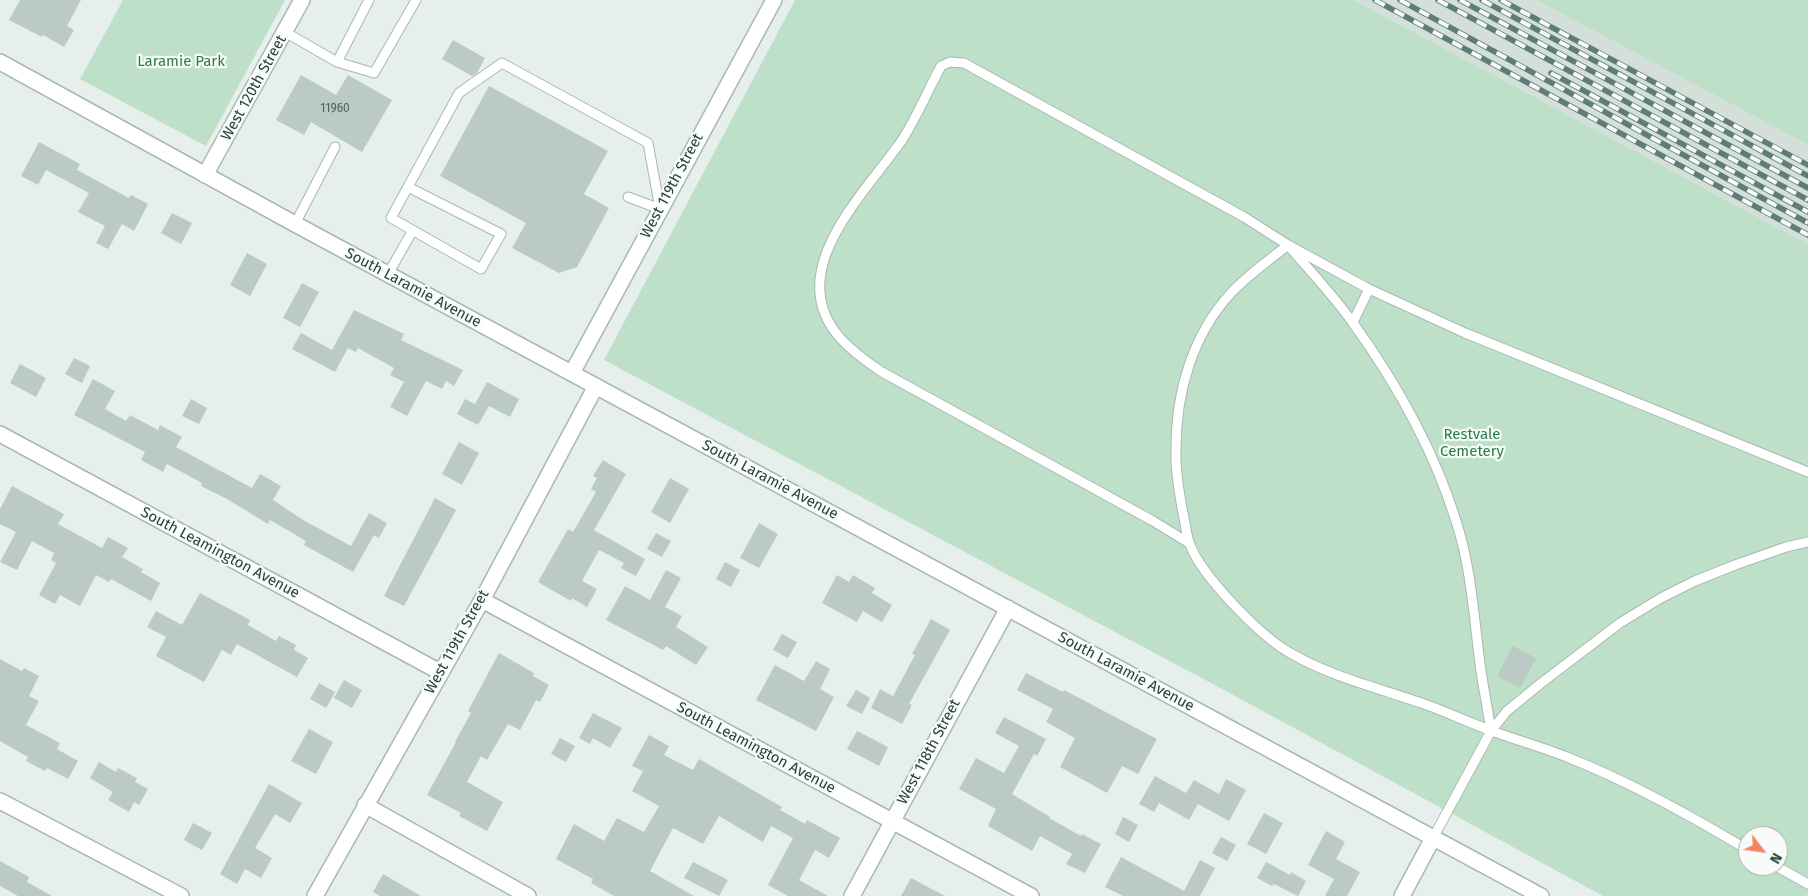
<!DOCTYPE html>
<style>
body{margin:0}
#map{position:relative;width:1808px;height:896px;overflow:hidden;background:#e6efeb;font-family:"Fira Sans",sans-serif}
canvas{display:block}
.north{position:absolute;left:1738px;top:826px;width:50px;height:50px;box-sizing:border-box;background:#f7fbf9;border:1px solid #a3b1ad;border-radius:50%;rotate:120deg;font-size:14px;font-weight:700;line-height:20px;text-align:center;color:#24423a}
.north::after{content:'';display:block;margin:auto;width:18px;height:22px;background:#f4845f;clip-path:polygon(50% 0,100% 100%,50% 72%,0 100%)}
</style>
<div id="map">
<canvas width="1808" height="896"></canvas>
<div class="north">N</div>
</div>
<script>
const g = document.querySelector('canvas').getContext('2d');
g.lineJoin = 'round';
function paint(path, color) {
  g.fillStyle = color;
  g.fill(path, 'evenodd');
}
function stroke(path, color, width, dash) {
  g.strokeStyle = color;
  g.lineWidth = width;
  g.lineCap = dash ? 'butt' : 'round';
  g.setLineDash(dash || []);
  g.stroke(path);
}
function drawText(font, color, halo, rows, align = 'center') {
  g.font = font + ' "Fira Sans",sans-serif';
  g.lineWidth = 4.5;
  g.setLineDash([]);
  g.textBaseline = 'middle';
  g.strokeStyle = halo;
  g.fillStyle = color;
  for (const [text, x, y, turn = 0] of rows) {
    g.save();
    g.translate(x, y);
    g.rotate((+turn || 0) * Math.PI / 180);
    g.textAlign = isNaN(turn) ? turn : align;
    if (halo) g.strokeText(text, 0, 0);
    g.fillText(text, 0, 0);
    g.restore();
  }
}
paint(new Path2D(`
 M1354,0H1536L1808,145V244Z`), '#d4dfda');
paint(new Path2D(`
 M123,0H285L206,146L80,79Z
 M795,0H1354L1808,244V896H1603L1226,691L604,360ZM1748,836H1778V866H1748Z
 M1536,0H1808V145Z`), '#bfe0c8');
paint(new Path2D(`
 M20,0H81L67,26L74,30L64,47L43,35L42,37L9,20Z
 M453,40L485,58L477,73L472,76L442,59Z
 M301,75L336,95L348,75L392,100L362,152L311,122L304,135L276,120Z
 M489,86L608,151L584,194L609,208L577,267L559,273L512,248L526,223L440,176Z
 M39,142L80,164L77,170L129,198L131,195L148,204L134,231L122,224L108,249L96,243L105,226L78,212L89,193L46,170L38,185L21,176Z
 M172,213L192,223L181,244L161,233Z
 M247,253L267,264L250,296L230,285Z
 M302,283L319,292L300,327L283,318Z
 M354,310L404,334L401,340L463,370L454,386L446,381L442,389L426,381L407,416L390,407L404,382L390,375L394,368L358,348L356,352L348,348L335,372L292,349L301,333L332,350Z
 M74,358L90,366L82,383L65,374Z
 M20,364L46,378L36,397L10,383Z
 M93,379L115,391L105,409L126,421L130,415L158,430L160,425L182,437L176,447L252,488L260,474L281,486L273,500L303,520L351,546L369,513L387,523L379,538L374,535L353,572L304,545L306,541L270,520L268,524L227,499L201,486L202,483L167,464L163,472L141,460L145,452L74,415Z
 M487,382L519,399L510,417L489,406L478,425L457,414L465,399L475,404Z
 M191,399L207,408L199,424L182,416Z
 M459,442L479,453L462,485L442,474Z
 M603,460L626,474L594,530L645,559L636,576L621,568L624,563L599,550L582,581L597,589L587,607L572,598L571,601L538,582L568,529L573,532L596,492L591,489L597,478L593,476Z
 M670,478L689,489L670,523L651,512Z
 M12,486L64,514L58,524L102,548L108,537L128,548L122,557L143,569L141,572L160,583L151,601L111,579L109,582L96,575L80,606L60,595L55,604L39,595L56,563L51,560L54,553L32,541L17,570L0,562L16,532L0,524V509Z
 M435,498L456,510L404,606L384,596Z
 M759,523L778,534L759,568L740,558Z
 M656,533L671,541L662,557L647,549Z
 M725,562L740,570L731,587L716,579Z
 M666,570L681,578L665,607L682,616L676,627L708,647L696,665L666,646L663,650L606,620L625,586L650,600Z
 M837,575L849,582L853,575L875,588L872,593L892,605L882,622L863,611L857,622L822,603Z
 M200,593L250,620L248,625L276,641L279,636L296,645L294,650L308,658L297,677L237,644L231,655L222,650L204,682L156,656L166,637L147,627L156,611L182,625Z
 M931,619L950,630L909,704L912,705L902,724L871,708L880,689L893,696L915,655L912,654Z
 M782,634L797,642L788,658L773,650Z
 M1513,646L1536,658L1520,688L1497,676Z
 M499,653L534,673L533,676L549,685L540,702L536,700L520,730L508,724L487,760L481,756L467,782L503,802L487,831L459,816L461,813L427,795L456,742H455L471,713L468,711Z
 M0,659L22,671L24,668L39,676L29,696L39,701L26,725L60,743L57,749L78,761L68,779L47,768L45,771L26,761L28,757L0,741Z
 M816,661L830,669L820,689L834,697L816,731L756,700L775,665L804,681Z
 M1026,673L1063,692L1064,690L1157,739L1138,774L1122,766L1107,793L1060,767L1075,738L1046,722L1053,709L1017,690Z
 M344,680L362,690L352,708L334,698Z
 M319,683L335,692L326,708L310,699Z
 M856,690L870,698L862,714L846,706Z
 M593,713L622,728L610,748L593,738L590,744L579,738Z
 M1004,717L1046,739L1037,756L1034,754L1012,794L1050,817L1049,818L1081,836L1082,834L1101,844L1085,873L1066,864L1072,854L1040,836L1032,851L988,826L996,809L959,789L976,758L1004,773L1019,746L995,733Z
 M309,729L333,742L316,774L291,761Z
 M857,731L888,747L879,766L847,749Z
 M649,735L669,746L664,755L693,770L699,759L782,807L780,810L805,824L807,820L840,838L829,858L815,850L799,880L828,896H788L768,885L793,838L771,826L763,842L719,816L703,844L673,828L650,871L694,896H614L591,883L593,879L556,859L574,824L604,841L617,818L644,832L659,806L632,791L643,771L632,766Z
 M560,738L575,746L566,762L551,754Z
 M99,762L116,772L118,768L137,778L135,782L148,789L139,805L134,802L129,812L108,800L113,792L90,778Z
 M1155,776L1186,793L1194,780L1219,794L1226,779L1246,790L1229,821L1198,804L1189,820L1159,803L1154,812L1139,804Z
 M269,784L302,803L290,823L275,814L255,848L272,858L261,878L245,869L237,884L220,874Z
 M1264,813L1283,823L1266,854L1247,844Z
 M1123,817L1138,825L1129,842L1115,834Z
 M193,823L212,833L202,850L184,840Z
 M1326,831L1345,842L1336,859L1360,872L1347,896H1325L1334,879L1308,865Z
 M1221,837L1236,845L1227,861L1212,853Z
 M1121,857L1184,891L1200,860L1215,868L1200,896H1123L1105,887Z
 M0,861L29,877L27,882L52,896H18L0,886Z
 M693,862L728,880L719,896L684,878Z
 M1266,862L1290,875L1291,872L1306,881L1298,896L1274,884L1272,886L1257,878Z
 M383,874L421,896H380L373,892Z
 M911,878L945,896H901Z`), '#bbcac4');
const lane = new Path2D(`
 M285,32L337,62L374,73L416,0
 M337,62L369,0
 M408,187L501,234L481,269L391,218L459,93L502,63L648,143L660,209L628,197
 M295,224L335,147
 M388,274L413,230
 M1353,322L1369,289L1465,333L1808,472
 M1189,543L1153,521L882,372C867,362 853,352 841,339C780,272 865,194 902,140C917,117 928,90 941,66L950,62L964,63L1244,217L1288,245L1369,289
 M1491,731C1488,711 1484,691 1481,671C1474,621 1472,570 1456,521C1434,450 1397,384 1353,323C1334,296 1310,271 1288,245C1269,260 1248,275 1231,293C1192,335 1176,393 1176,449C1175,473 1180,499 1185,523C1186,529 1187,536 1189,542C1200,575 1262,638 1292,654C1334,678 1382,689 1427,705C1449,713 1470,723 1492,731C1516,740 1542,747 1567,757C1630,782 1689,815 1748,850
 M1433,838L1491,731L1507,711L1540,684L1620,623L1661,598L1695,581L1735,565L1786,547L1808,542
 M1776,866L1808,884`);
const street = new Path2D(`
 M0,62L295,224L1541,896
 M205,175L302,0
 M572,373L774,0
 M0,434L440,672
 M482,600L1031,896
 M0,801L181,896
 M365,805L528,896
 M315,896L482,600L596,386
 M852,896L1008,608
 M1402,896L1433,838`);
stroke(lane, '#a8b8b2', 11);
stroke(street, '#a8b8b2', 18);
stroke(lane, '#fff', 9);
stroke(street, '#fff', 15);
const rail = new Path2D(`
 M1375,0L1808,235
 M1400,0L1808,223
 M1438,0L1808,200
 M1460,0L1808,188
 M1482,0L1808,176
 M1501,0L1808,165
 M1551,73L1808,212`);
stroke(rail, '#5f7d75', 5.5);
stroke(rail, '#f7fbf9', 4, [11]);
drawText('12px', '#4a645c', null, [
 ["11960",335,109]
]);
drawText('15px', '#2d7a4b', '#f7fbf9', [
 ["Laramie Park",181,62],
 ["Restvale",1472,435],
 ["Cemetery",1472,452]
]);
drawText('15px', '#24423a', '#f7fbf9', [
 ["West 120th Street",254,88,-61],
 ["West 119th Street",672,186,-62],
 ["South Laramie Avenue",413,288,28],
 ["South Laramie Avenue",770,480,28],
 ["South Leamington Avenue",220,553,28],
 ["West 119th Street",457,642,-61],
 ["South Laramie Avenue",1126,672,28],
 ["South Leamington Avenue",756,748,28],
 ["West 118th Street",929,752,-62]
]);
</script>
